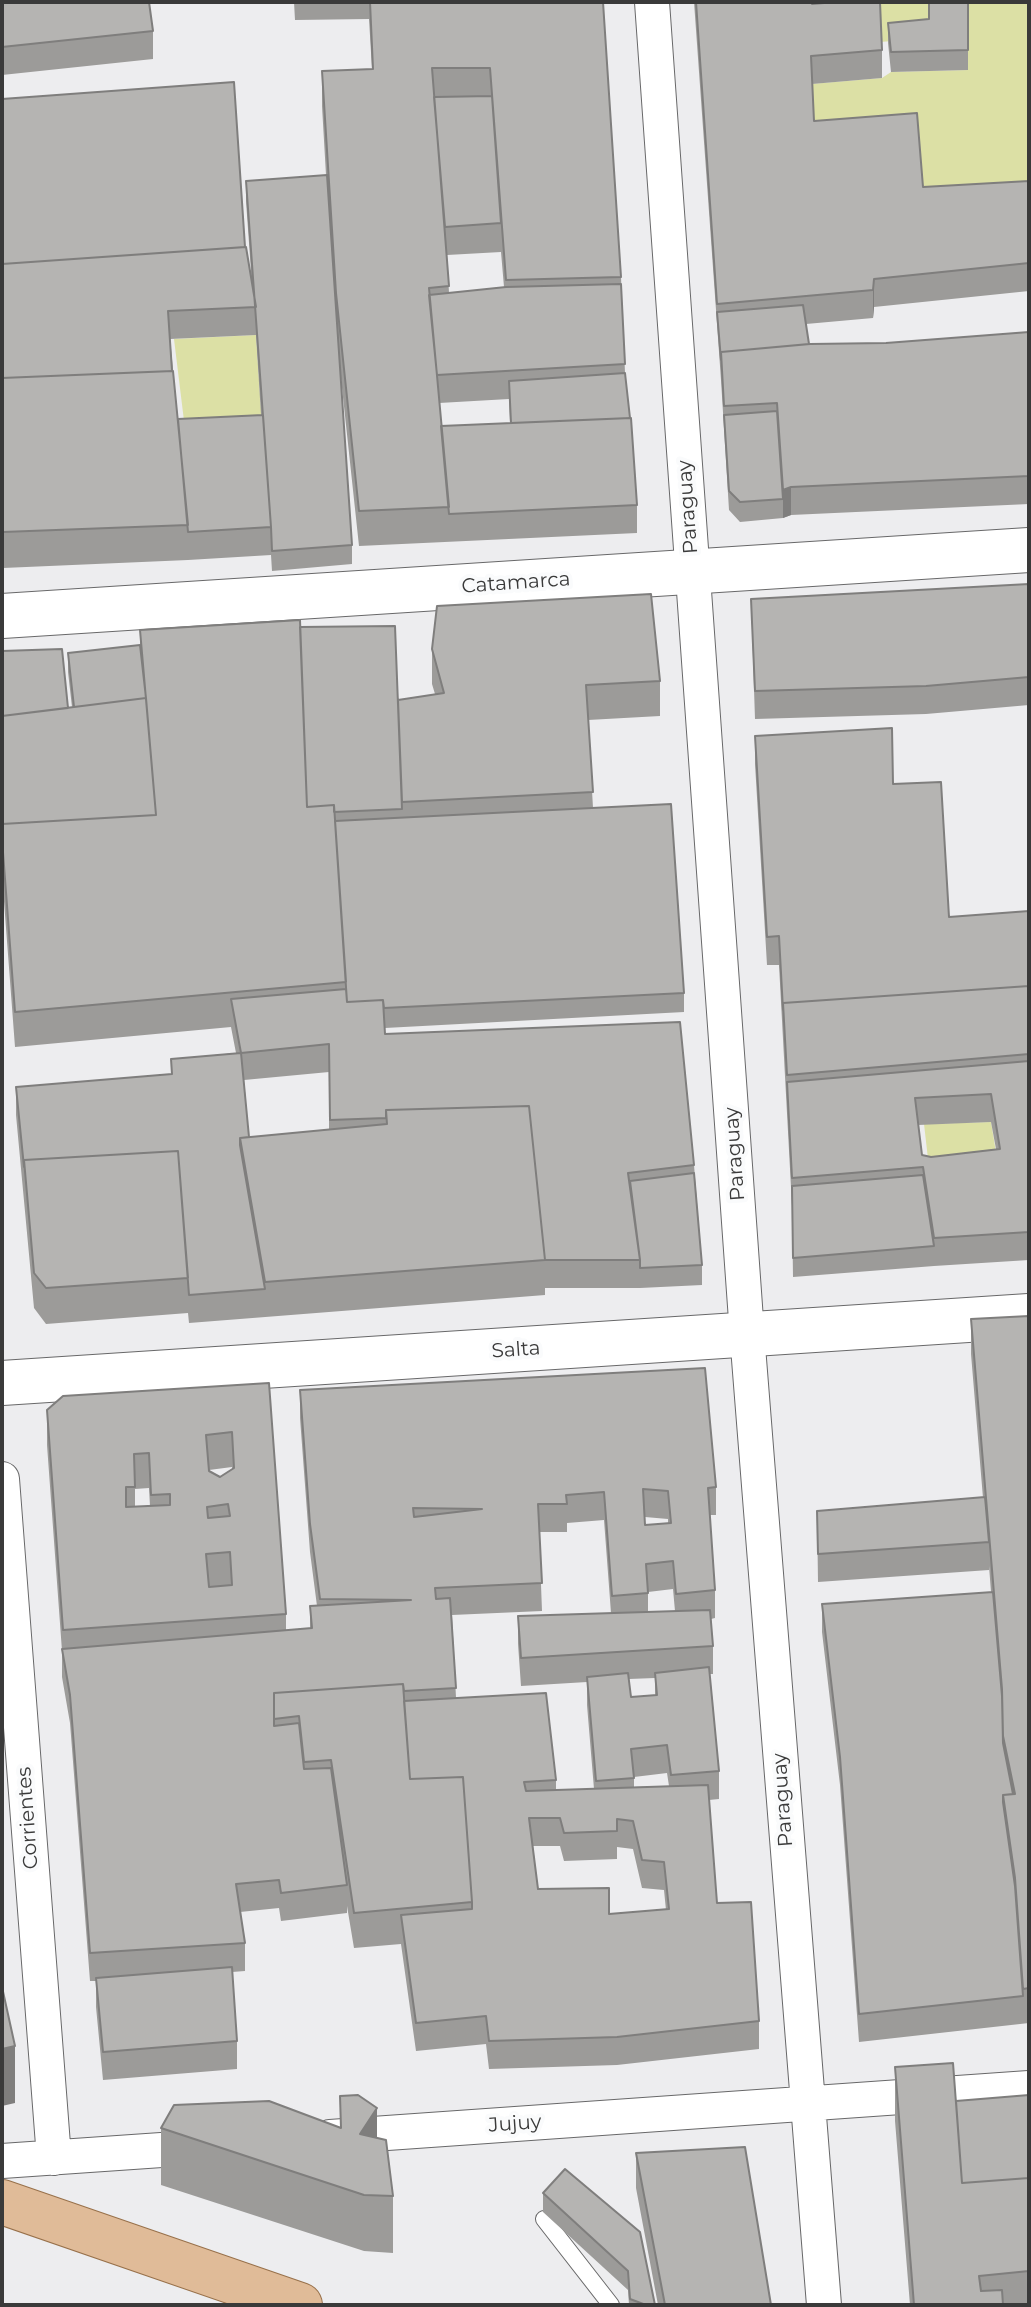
<!DOCTYPE html>
<style>
body{margin:0}
#map{position:relative;width:1031px;height:2307px;overflow:hidden;background:#ededef;font-family:Montserrat,sans-serif}
canvas{display:block}
.frame{position:absolute;inset:0;border:4px solid #3a3a3a;pointer-events:none}
</style>
<div id="map">
<canvas width="1031" height="2307"></canvas>
<div class="frame"></div>
</div>
<script>
const g = document.querySelector('canvas').getContext('2d');
g.lineJoin = 'round';
function paint(path, color) {
  g.fillStyle = color;
  g.fill(path, 'evenodd');
}
function stroke(path, color, width, dash) {
  g.strokeStyle = color;
  g.lineWidth = width;
  g.lineCap = dash ? 'butt' : 'round';
  g.setLineDash(dash || []);
  g.stroke(path);
}
function drawText(font, color, halo, rows, align = 'center') {
  g.font = font + ' Montserrat,sans-serif';
  g.lineWidth = 8;
  g.setLineDash([]);
  g.textBaseline = 'middle';
  g.strokeStyle = halo;
  g.fillStyle = color;
  for (const [text, x, y, turn = 0] of rows) {
    g.save();
    g.translate(x, y);
    g.rotate((+turn || 0) * Math.PI / 180);
    g.textAlign = isNaN(turn) ? turn : align;
    if (halo) g.strokeText(text, 0, 0);
    g.fillText(text, 0, 0);
    g.restore();
  }
}
paint(new Path2D(`
 M811,2H931L929,38L880,42L812,32Z
 M968,2H1029V209L923,215L814,149L811,84L882,78L891,72L968,70Z
 M256,335L262,424L185,429L174,339Z
 M991,1122L1000,1177L931,1185L924,1124Z`), '#dce0a5');
const lane = new Path2D(`
 M544,2219L611,2305`);
const street = new Path2D(`
 M652,2L747,1334L824,2305
 M2,1479L54,2158
 M330,2137L1029,2088
 M2,2161L205,2147`);
const secondary = new Path2D(`
 M2,616L1029,550
 M2,1383L1029,1316`);
const primary = new Path2D(`
 M2,2202L300,2305`);
stroke(lane, '#686869', 18);
stroke(street, '#686869', 36);
stroke(secondary, '#686869', 46);
stroke(primary, '#98714b', 46);
stroke(lane, '#fff', 16);
stroke(street, '#fff', 34);
stroke(secondary, '#fff', 44);
stroke(primary, '#e0bb98', 44);
paint(new Path2D(`
 M2,2L153,31V59L2,75Z
 M294,2H603L621,277L625,373L637,505V533L359,546L340,369L352,545V564L272,571L271,555L188,560L3,568L2,567V99L245,247L252,285L246,201V181L326,175L322,106V71L372,69L369,19L295,20ZM501,252L504,287L449,293L447,255ZM256,335L261,415L178,419L170,339ZM509,399L510,423L441,426L439,403Z
 M694,2H812V4L882,50V78L812,84L814,121L923,187L1029,181V291L874,307L873,318L806,324L809,344L886,343L1029,332V504L791,515L783,518L740,522L729,510L721,380Z
 M968,2V70L891,72L888,43V23L929,19Z
 M1029,584V705L926,714L755,719L751,599Z
 M300,627L398,718L435,694L432,684V649L660,681V716L588,720L593,808L684,993V1012L385,1028V1034L694,1165L702,1265V1285L640,1288H545V1295L189,1323L188,1313L46,1324L34,1308L16,1115V1087L171,1074V1059L236,1053L231,1027L15,1047L2,875V651L68,708L72,707L68,672V653L140,645V630ZM329,1072V1130L249,1137L244,1080Z
 M755,736L893,784L949,917L1029,911V1260L934,1266L793,1277L792,1206L779,965H767L755,764ZM991,1122L996,1149L931,1157L922,1155L918,1125Z
 M1029,1316V2023L859,2042L840,1785L822,1632V1604L991,1592L989,1566V1570L818,1582L817,1511L983,1498L971,1354V1319Z
 M269,1383L286,1614V1630L310,1628V1606H317L310,1552L300,1418V1390L716,1487V1515H710L715,1590V1618L711,1619L713,1646V1674H710L719,1771V1799L709,1800L717,1903L759,2021V2049L617,2065L489,2069L486,2044L416,2051L401,1944L354,1948L347,1906V1913L281,1921L279,1908L240,1912L245,1943V1971L232,1972L237,2041V2069L103,2080L96,2007V1981H90L70,1723L62,1677V1651L47,1445V1410ZM232,1467V1469L220,1477L209,1471V1470ZM149,1488L150,1506H135V1489ZM645,1517L668,1519V1523L645,1525ZM604,1520L611,1613L518,1616V1644L521,1686L587,1682V1705L594,1789L556,1790V1780L456,1698L452,1615L542,1611L539,1532H567V1523ZM673,1589L675,1611H648V1592ZM655,1678V1695L631,1697L629,1679ZM667,1773L669,1786L634,1787V1777ZM533,1846H560L564,1861L617,1859V1847L633,1849L642,1888L664,1890L666,1910L609,1914L538,1889Z
 M895,2067L956,2101L1029,2095V2305H910L895,2121Z
 M340,2096L377,2138L393,2196V2253L364,2251L161,2185V2128H340Z
 M636,2153L771,2305H658L636,2188Z
 M565,2169L655,2305H629L628,2290L543,2212V2193Z`), '#9c9b99');
paint(new Path2D(`
 M874,279V307L873,318V290Z
 M791,487V515L783,518V490Z
 M15,2046V2103L2,2106V2049Z
 M377,2108V2164L360,2134Z`), '#7f7e7d');
const building = new Path2D(`
 M2,2H149L153,31L2,47Z
 M370,2H603L621,277L506,280L490,68H432L449,286L429,288L449,507L359,511L336,293L322,71L373,69Z
 M696,2H812V4L836,2H880L882,50L811,56L814,121L917,113L923,187L1029,181V263L874,279L873,290L717,304Z
 M929,2H968V50L891,52L888,23L929,19Z
 M234,82L245,247L2,264V99Z
 M492,96L501,223L445,227L434,97Z
 M327,175L352,545L272,551L271,527L246,181Z
 M246,247L256,307L168,311L172,371L2,378V264Z
 M621,284L625,364L437,375L429,295L506,287Z
 M803,305L809,344L721,352V360L717,312Z
 M1029,332V476L791,487L783,490L777,403L724,406L721,352L810,344L886,343Z
 M173,371L188,525L3,532L2,531V378Z
 M625,373L630,418L511,423L509,381Z
 M777,411L783,499L740,502L729,491L724,415Z
 M263,415L271,527L188,532L178,419Z
 M631,418L637,505L449,514L441,426Z
 M1029,584V677L926,686L755,691L751,599Z
 M651,594L660,681L586,685L593,792L402,802L398,700L444,693L432,649L437,606Z
 M300,620L307,807L334,805L346,982L15,1012L2,839V824L156,815L140,630Z
 M395,626L402,809L334,812V805L307,807L300,627Z
 M140,645L146,698L74,707L68,653Z
 M62,649L68,708L2,716V651Z
 M146,698L156,815L2,824V716Z
 M892,728L893,784L941,782L949,917L1029,911V986L783,1003V1010L779,936L767,937L755,736Z
 M671,804L684,993L384,1008L383,1000L347,1002L335,821Z
 M1029,986V1054L787,1075L783,1003Z
 M346,989L347,1002L383,1000L385,1034L680,1022L694,1165L628,1173L640,1260H545L529,1106L386,1110V1118L330,1120L329,1044L241,1053L231,999Z
 M241,1053L249,1137L240,1138V1145L265,1289L189,1295L178,1151L24,1160V1167L16,1087L172,1074L171,1059Z
 M1029,1061V1232L934,1238L923,1167L792,1178L787,1082ZM991,1094L1000,1149L931,1157L922,1155L915,1098Z
 M529,1106L545,1260L265,1282L240,1138L387,1124L386,1110Z
 M178,1151L188,1278L46,1288L34,1273L24,1160Z
 M694,1173L702,1265L640,1268V1260L630,1181Z
 M923,1175L934,1246L793,1258L792,1186Z
 M1029,1316V1988L1023,1989L1015,1878L1003,1795L1015,1794L1003,1736L1002,1689L971,1319Z
 M705,1368L716,1487L708,1488L715,1590L676,1594L673,1561L646,1564L648,1593L612,1596L604,1492L566,1495L567,1504H538L542,1583L435,1588L436,1599L450,1598L456,1688L404,1691L403,1684L274,1693V1726L299,1723L304,1769L331,1768L347,1885L281,1893L279,1880L236,1884L245,1943L90,1953L70,1695L62,1649L312,1628L310,1606L411,1600L320,1599L310,1524L300,1390ZM643,1489L668,1491L671,1523L645,1525ZM413,1508L482,1509L414,1517Z
 M269,1383L286,1614L63,1630L47,1410L63,1396ZM232,1432L234,1468L220,1477L209,1471L206,1435ZM149,1453L151,1495L170,1494V1505L126,1507V1487H135L134,1454ZM228,1504L230,1516L208,1518L207,1507ZM230,1552L232,1585L209,1587L206,1554Z
 M985,1497L989,1542L818,1554L817,1511Z
 M993,1592L1002,1696L1003,1743L1013,1794L1003,1795V1802L1015,1886L1023,1996L859,2014L840,1757L822,1604Z
 M710,1610L713,1646L521,1658L518,1616Z
 M709,1667L719,1771L671,1775L667,1745L631,1749L634,1778L596,1781L587,1677L628,1673L631,1697L657,1695L655,1673Z
 M403,1684L410,1779L463,1777L472,1902L354,1913L331,1760L304,1762L299,1716L274,1719V1693Z
 M546,1693L556,1780L524,1782L526,1791L708,1785L717,1903L751,1902L759,2021L617,2037L489,2041L486,2016L416,2023L401,1915L472,1909V1902L463,1777L410,1779L404,1701ZM529,1818H560L564,1833L617,1831V1819L633,1821L642,1860L664,1862L669,1909L609,1914V1888L538,1889Z
 M232,1967L237,2041L103,2052L96,1978Z
 M2,1987L15,2046L2,2049Z
 M953,2063L962,2183L1029,2178V2271L979,2276L981,2291L1002,2290L1003,2305H914L895,2067Z
 M358,2095L377,2108L360,2134L386,2140L393,2196L364,2195L161,2128L174,2105L269,2101L341,2128L340,2096Z
 M1029,2095V2178L962,2183L956,2101Z
 M745,2147L771,2305H665L636,2153Z
 M565,2169L640,2232L655,2305H646L630,2299L628,2271L543,2193Z`);
paint(building, '#b5b4b2');
stroke(building, '#7f7e7d', 2);
drawText('20px', '#3a3a3a', '#fafbfc', [
 ["Paraguay",688,507,-94],
 ["Catamarca",516,583,-4],
 ["Paraguay",735,1154,-94],
 ["Salta",516,1350,-4],
 ["Paraguay",783,1800,-94],
 ["Corrientes",28,1818,-94],
 ["Jujuy",515,2124,-4]
]);
</script>
